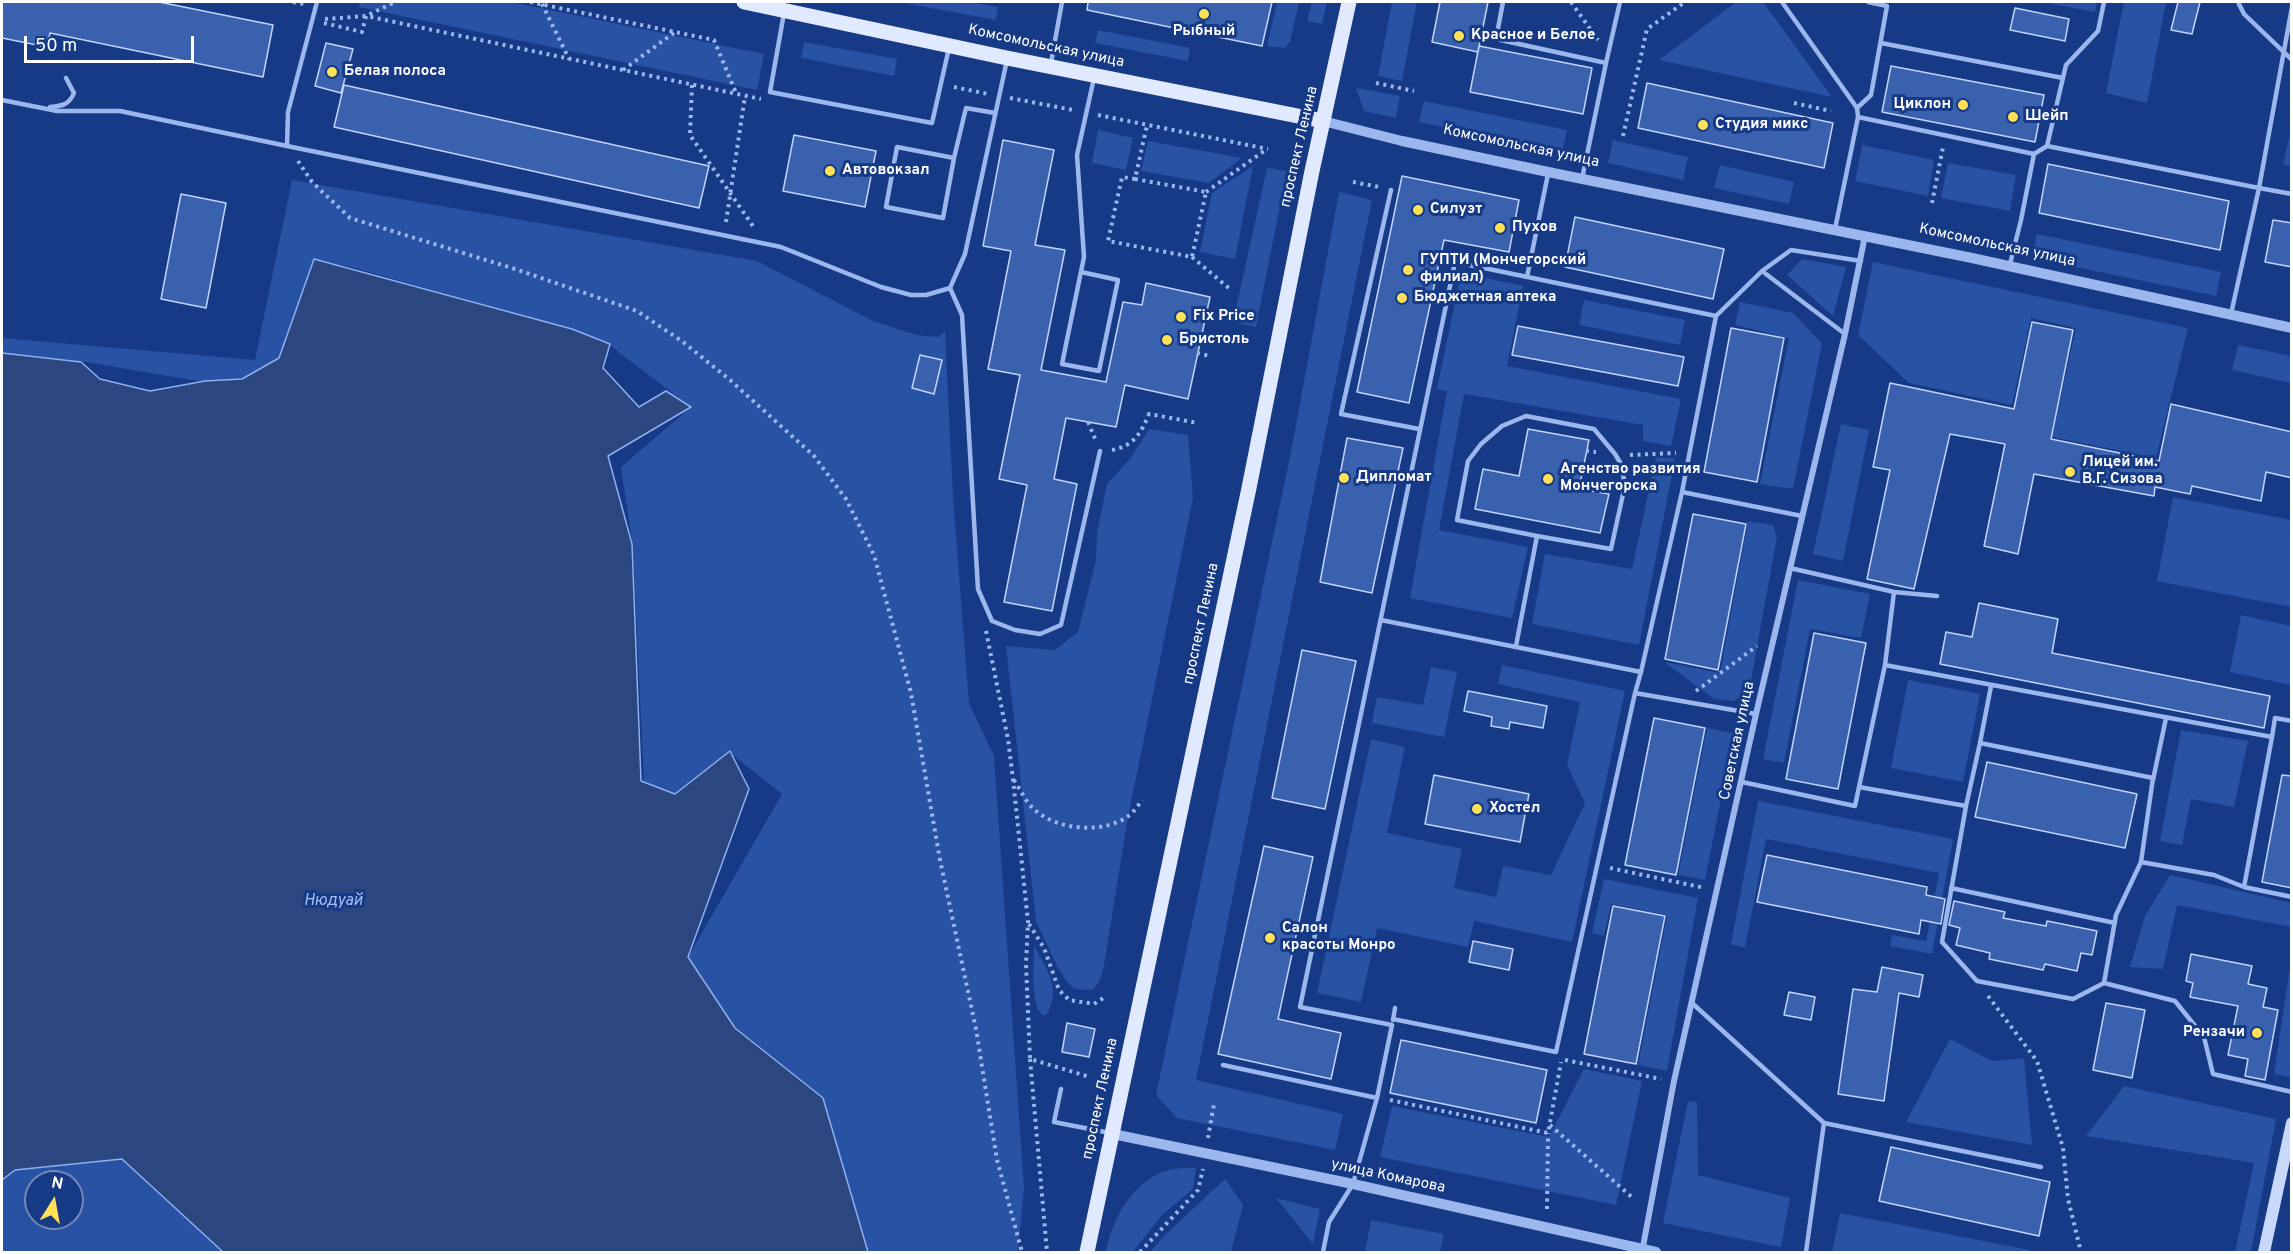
<!DOCTYPE html>
<meta charset="utf-8">
<style>
body{margin:0}
#map{position:relative;width:2293px;height:1254px;overflow:hidden;background:#163a85;font-family:Overpass,sans-serif}
canvas{display:block}
.frame{position:absolute;inset:0;border:3px solid #fff;pointer-events:none}
.north{position:absolute;left:24px;top:1170px;width:60px;height:60px;box-sizing:border-box;background:#163a85;border:2px solid #7389b6;border-radius:50%;rotate:11deg;font-size:16px;font-weight:700;line-height:24px;text-align:center;color:#fff}
.north::after{content:'';display:block;margin:auto;width:21px;height:27px;background:#ffe157;clip-path:polygon(50% 0,100% 100%,50% 72%,0 100%)}
.scale{position:absolute;left:24px;top:36px;width:170px;height:27px;box-sizing:border-box;border:3px solid #fff;border-top:0;padding-left:8px;font-size:18px;line-height:21px;white-space:nowrap;color:#fff;-webkit-text-stroke:4px #163a85;paint-order:stroke}
</style>
<div id="map">
<canvas width="2293" height="1254"></canvas>
<div class="frame"></div>
<div class="north">N</div>
<div class="scale">50 m</div>
</div>
<script>
const g = document.querySelector('canvas').getContext('2d');
g.lineJoin = 'round';
function paint(path, color) {
  g.fillStyle = color;
  g.fill(path, 'evenodd');
}
function stroke(path, color, width, dash) {
  g.strokeStyle = color;
  g.lineWidth = width;
  g.lineCap = dash ? 'butt' : 'round';
  g.setLineDash(dash || []);
  g.stroke(path);
}
function drawText(font, color, halo, rows, align = 'center') {
  g.font = font + ' Overpass,sans-serif';
  g.lineWidth = 6;
  g.setLineDash([]);
  g.textBaseline = 'middle';
  g.strokeStyle = halo;
  g.fillStyle = color;
  for (const [text, x, y, turn = 0] of rows) {
    g.save();
    g.translate(x, y);
    g.rotate((+turn || 0) * Math.PI / 180);
    g.textAlign = isNaN(turn) ? turn : align;
    if (halo) g.strokeText(text, 0, 0);
    g.fillText(text, 0, 0);
    g.restore();
  }
}
paint(new Path2D(`
 M360,2H511L764,54L757,90L359,7Z
 M898,2H969L998,7L996,20Z
 M1277,2H1299L1290,42L1285,48L1267,46Z
 M1312,2H1327L1322,24L1307,21Z
 M1392,2H1417L1402,81L1378,76Z
 M1736,2H1763L1832,97L1659,60Z
 M2041,2H2097L2095,12Z
 M2124,2H2166L2147,103L2106,93Z
 M1098,30L1190,48L1188,61L1095,43Z
 M804,42L897,59L894,76L801,58Z
 M1356,88L1400,96L1396,118L1364,111Z
 M1424,101L1567,130L1562,153L1419,122Z
 M2291,128V166L2283,165Z
 M1098,130L1133,138L1126,170L1092,163Z
 M1613,140L1688,157L1683,180L1608,163Z
 M1148,141L1242,158L1209,183L1141,171Z
 M1862,145L1934,160L1928,196L1855,181Z
 M1948,163L2016,175L2010,211L1941,198Z
 M1720,165L1794,182L1789,204L1714,188Z
 M1253,166L1235,259L1200,252L1212,193Z
 M1267,168L1287,171L1256,327L1233,322Z
 M292,180L757,261L873,321L916,335L938,337L945,331L953,497L969,703L994,756L1024,1188L1018,1252H868L823,1098L735,1027L688,957L782,794L730,753L675,794L644,782L633,548L621,467L691,407L604,341L572,329L351,267L314,259L279,358L242,379L203,382L86,362L2,353V338L255,360Z
 M1339,192L1372,200L1196,1080L1343,1114L1335,1150L1177,1118L1156,1095L1291,452Z
 M2037,234L2221,272L2216,296L2032,258Z
 M1802,259L1846,267L1833,316L1787,275Z
 M1873,262L2188,328L2156,458L2052,437L2076,328L2031,318L2012,405L1909,383L1858,335Z
 M1461,273L1523,286L1507,366L1681,399L1671,446L1643,441V425L1464,394L1439,530L1528,547L1512,618L1410,598L1447,391L1437,389Z
 M1584,300L1685,320L1680,345L1579,325Z
 M1740,302L1793,313L1822,343L1793,489L1760,484L1789,338L1735,325Z
 M2238,345L2291,356V383L2232,370Z
 M1841,424L1869,430L1843,561L1813,554Z
 M1149,429L1188,435L1193,498L1128,817L1104,965L1100,980L1093,990L1074,989L1066,980L1058,968L1036,921L1006,646L1055,650L1078,632L1096,560L1097,532L1107,484L1130,459Z
 M1656,457L1675,459L1639,645L1532,624L1545,554L1632,569Z
 M2173,497L2291,520V607L2157,581Z
 M1748,521L1773,525L1777,537L1749,691L1733,701L1714,699L1664,662L1720,673Z
 M1798,580L1870,594L1861,638L1810,629L1784,763L1763,759Z
 M2241,615L2291,626V685L2230,672Z
 M1502,665L1625,691L1572,942L1474,921L1468,947L1377,928L1361,1002L1317,993L1371,739L1405,747L1387,833L1462,849L1454,888L1496,897L1503,866L1551,875L1585,803L1567,765L1580,702L1498,684Z
 M1431,667L1457,672L1444,737L1372,723L1377,697L1423,705Z
 M1908,680L1980,694L1963,782L1891,768Z
 M1707,728L1734,733L1705,880L1678,875Z
 M2181,730L2248,741L2234,807L2191,799L2182,845L2160,841Z
 M1758,801L1953,839L1932,954L1890,946L1892,935L1926,941L1939,873L1766,839L1745,948L1731,944Z
 M2170,875L2291,903V927L2177,905L2163,969L2130,967L2145,916Z
 M1604,879L1698,898L1667,1071L1638,1065L1667,915L1611,904L1604,936L1592,933Z
 M1034,945C1046,969 1063,989 1046,1015H1042C1030,1003 1034,963 1034,945Z
 M2291,960L2292,1077H2291L2274,1074Z
 M1950,1039L1992,1061L2024,1058L2032,1145L1906,1122Z
 M1584,1069L1642,1081L1616,1205L1380,1157L1392,1106L1549,1137Z
 M2124,1086L2276,1119L2251,1252H2235L2254,1163L2086,1136Z
 M1688,1101L1697,1102L1698,1175L1790,1198L1781,1247L1663,1223Z
 M122,1159L223,1252H2V1180L15,1170ZM36,1182H72V1218H36Z
 M1196,1168L1193,1189L1161,1216L1133,1252H1106C1112,1218 1133,1181 1168,1170C1176,1168 1187,1168 1196,1168Z
 M1225,1179L1243,1205L1231,1252H1150L1166,1234Z
 M1276,1198L1320,1209L1313,1244Z
 M1840,1213L2040,1252H1832Z
 M1371,1220L1444,1234L1440,1252H1365Z`), '#2852a4');
const water = new Path2D(`
 M314,259L572,329L610,344L603,368L639,407L666,391L691,407L608,456L632,544L641,781L675,794L730,751L749,789L688,957L735,1028L823,1098L868,1252H223L122,1159L15,1170L2,1180V353L81,362L100,379L150,391L205,381L242,379L279,358Z`);
paint(water, '#2c477f');
stroke(water, '#8db0f0', 1.5);
const building = new Path2D(`
 M2,2H159L273,25L263,77L50,33L47,47L2,38Z
 M1088,2H1272L1262,46L1087,10Z
 M1440,2H1488L1478,52L1432,42Z
 M2178,2H2200L2192,34L2171,30Z
 M2015,8L2069,19L2065,41L2010,30Z
 M326,43L353,49L341,93L315,86Z
 M1479,46L1592,68L1583,114L1470,92Z
 M1891,66L2044,95L2035,142L1882,112Z
 M1647,83L1833,123L1824,168L1638,128Z
 M344,85L709,166L699,208L334,127Z
 M794,135L876,151L865,207L783,191Z
 M1003,140L1054,150L1035,245L1065,250L1041,370L1106,382L1123,302L1142,305L1146,283L1210,297L1188,399L1125,385L1116,427L1066,418L1054,479L1077,484L1052,611L1004,602L1027,485L999,479L1020,375L988,369L1011,251L983,246Z
 M2048,164L2229,201L2220,250L2039,213Z
 M1402,176L1519,200L1509,252L1444,240L1409,403L1357,392Z
 M181,194L226,203L206,308L161,299Z
 M1575,217L1724,249L1713,299L1565,267Z
 M2273,220L2292,223V267L2265,262Z
 M2032,322L2073,330L2051,439L2159,461L2171,404L2292,432V478L2266,472L2261,501L2192,486L2190,494L2155,487L2154,496L2034,474L2018,554L1984,546L2005,444L1950,434L1914,589L1867,579L1890,470L1873,467L1890,383L2014,409Z
 M1518,326L1684,357L1678,386L1512,355Z
 M1731,328L1784,338L1757,482L1704,472Z
 M920,355L942,360L934,394L912,388Z
 M1528,429L1589,440L1579,489L1609,494L1600,533L1475,509L1483,469L1519,476Z
 M1347,438L1403,448L1372,593L1320,582Z
 M1693,514L1746,524L1718,670L1665,659Z
 M1979,603L2058,619L2052,653L2270,696L2264,728L1940,664L1946,632L1972,637Z
 M1814,633L1866,643L1838,789L1786,779Z
 M1302,650L1356,661L1325,809L1272,798Z
 M1468,691L1547,706L1543,728L1510,722L1509,729L1491,726L1492,717L1464,711Z
 M1654,718L1705,728L1676,875L1625,865Z
 M1987,762L2137,794L2125,848L1975,817Z
 M1434,775L1529,794L1520,842L1425,824Z
 M2282,775L2292,776V888L2262,882Z
 M1264,846L1313,857L1278,1019L1341,1033L1331,1079L1218,1054Z
 M1767,855L1927,887L1926,895L1945,899L1941,924L1921,920L1919,934L1757,902Z
 M1954,901L2005,912L2003,918L2046,926L2047,921L2097,931L2092,955L2081,953L2077,971L2045,964L2043,970L1989,959L1990,953L1956,945L1960,928L1949,925Z
 M1613,906L1665,916L1636,1064L1584,1054Z
 M1473,941L1513,949L1509,970L1469,962Z
 M2191,954L2252,966L2248,984L2267,988L2263,1007L2278,1010L2265,1080L2245,1076L2248,1059L2228,1055L2238,1006L2190,997L2193,983L2186,981Z
 M1882,967L1923,975L1919,997L1899,993L1884,1101L1838,1094L1853,989L1877,992Z
 M1789,992L1815,997L1811,1020L1784,1015Z
 M2106,1003L2145,1010L2132,1078L2093,1070Z
 M1067,1023L1095,1029L1089,1057L1062,1052Z
 M1401,1040L1547,1070L1536,1123L1390,1093Z
 M1891,1147L2050,1182L2039,1236L1879,1201Z`);
paint(building, '#3a61ad');
stroke(building, '#c0d4fa', 1.5);
stroke(new Path2D(`
 M293,2L304,4
 M530,2L714,40L736,93
 M1571,2L1598,40
 M542,4L569,59
 M325,19L366,16L395,2
 M324,23L362,32L366,16L761,99
 M623,70L675,32
 M1376,83L1414,91
 M692,85L690,135L755,229
 M954,87L988,94
 M1010,98L1073,110
 M1794,103L1831,111
 M1098,115L1268,149
 M1623,136L1647,29L1685,2
 M298,161L312,182L350,218L515,269L637,311L683,342L730,380L814,456L846,499L874,555L911,693L940,860L976,1029L997,1160L1022,1252
 M1135,179L1206,192L1192,257L1108,241L1122,177L1135,179L1147,125
 M1353,182L1379,187
 M1206,192L1267,149
 M1932,203L1943,147
 M726,222L745,96
 M1192,257L1231,290
 M1197,353L1210,356
 M1088,422L1096,441
 M1112,450C1134,446 1141,433 1149,414L1198,423
 M1586,451L1596,452
 M1630,455L1676,453
 M986,631L1008,739L1013,779L1028,922L1026,964L1030,1059L1090,1077
 M1696,691L1757,646
 M1014,780C1020,789 1026,803 1035,810C1057,830 1102,834 1127,817C1133,813 1138,806 1142,800
 M1610,868L1705,888
 M1029,924L1044,948L1059,990L1069,1000L1094,1004L1105,997
 M1988,996L2037,1061L2063,1148L2068,1199L2081,1252
 M1030,1059L1047,1252
 M1565,1060L1661,1079
 M1390,1100L1548,1133L1561,1062
 M1550,1125L1634,1199
 M1208,1138L1214,1104
 M1547,1209L1548,1133
 M1140,1252L1198,1190L1203,1169`), '#9bb7ed', 4, [3, 4.5]);
stroke(new Path2D(`
 M317,2L288,112L287,146L781,247L881,287L911,295H926L950,288L965,254L1007,60
 M1503,2L1496,39L1606,63L1582,179
 M1782,2L1857,108L1858,117L1835,229
 M2238,2L2244,14L2292,60
 M784,13L770,92L932,123L949,48
 M1881,43L2063,78
 M1051,63L1062,2
 M1606,63L1620,2
 M2,100L57,111H120L287,146
 M50,107C62,106 69,105 74,93L66,78
 M1857,108L1871,95L1887,6L1868,2
 M1858,117L2034,154
 M2047,146L2259,188L2292,7
 M897,147L954,158L943,218L886,207Z
 M954,158L966,108L995,113
 M1391,190L1341,414L1419,429
 M2010,264L2021,220L2034,154L2047,146L2066,65L2098,31L2104,2
 M1762,271L1845,334
 M1081,272L1118,280L1099,371L1062,364L1084,257L1077,155L1094,78
 M1527,277L1548,174
 M950,288L962,315L978,589L992,621L1015,630L1040,634L1061,625L1100,451
 M2231,314L2259,188L2292,194
 M1682,492L1802,516
 M1790,568L1894,592L1937,596
 M1381,620L1641,672L1635,693L1756,714
 M1516,646L1537,536L1457,520L1468,461L1481,444L1502,426L1526,416L1594,429L1615,454L1621,464L1625,485L1611,549L1537,536
 M1885,665L2272,737L2275,718L2292,721
 M1641,672L1682,492L1716,316L1762,271L1791,250L1861,261
 M1980,743L1991,686
 M2153,780L2166,718
 M1742,782L1855,806L1859,787L1966,806L1980,743L2153,778L2141,862L2116,915L2104,983L2073,999L1977,981L1942,942L1966,806
 M1859,787L1885,665L1894,592
 M2141,860V862L2214,875L2244,887L2292,897
 M2244,887L2272,737
 M1951,888L2115,923
 M2104,983L2175,1001L2204,1037L2213,1074L2292,1092
 M1692,1003L1824,1123L1806,1252
 M1393,1019L1556,1052L1635,693
 M1393,1020L1395,1008
 M1223,1065L1377,1098
 M1061,1089L1054,1122L1110,1133
 M1824,1123L2041,1167
 M1323,1252L1329,1222L1353,1184L1377,1098L1392,1025L1300,1007L1455,262L1716,316`), '#9bb7ed', 4.5);
stroke(new Path2D(`
 M1642,1252L1674,1081L1756,714L1845,334L1865,236`), '#9bb7ed', 6);
stroke(new Path2D(`
 M1323,121L1402,141L1548,172L1972,258L2292,328
 M1113,1134L1353,1184L1656,1252`), '#9bb7ed', 10);
stroke(new Path2D(`
 M2264,1252L2292,1123`), '#c7d8fa', 12);
stroke(new Path2D(`
 M744,2L1007,58L1323,121
 M1087,1252L1249,488L1312,171L1349,2`), '#e1e9ff', 15);
for (const [x, y, r, color] of [
 [1204,14,6,"#ffe157"],
 [1459,36,6,"#ffe157"],
 [332,72,6,"#ffe157"],
 [1963,105,6,"#ffe157"],
 [2013,117,6,"#ffe157"],
 [1703,125,6,"#ffe157"],
 [830,171,6,"#ffe157"],
 [1418,210,6,"#ffe157"],
 [1500,228,6,"#ffe157"],
 [1408,270,6,"#ffe157"],
 [1402,298,6,"#ffe157"],
 [1181,317,6,"#ffe157"],
 [1167,340,6,"#ffe157"],
 [2070,472,6,"#ffe157"],
 [1344,478,6,"#ffe157"],
 [1548,479,6,"#ffe157"],
 [1477,809,6,"#ffe157"],
 [1270,938,6,"#ffe157"],
 [2257,1033,6,"#ffe157"]
]) {
  const dot = new Path2D();
  dot.arc(x, y, r, 0, 2 * Math.PI);
  g.fillStyle = color;
  g.fill(dot);
  stroke(dot, '#163a85', 2);
}
drawText('bold 15px', '#fff', '#163a85', [
 ["Рыбный",1204,32,"center"],
 ["Красное и Белое",1471,36],
 ["Белая полоса",344,72],
 ["Циклон",1951,105,"right"],
 ["Шейп",2025,117],
 ["Студия микс",1715,125],
 ["Автовокзал",842,171],
 ["Силуэт",1430,210],
 ["Пухов",1512,228],
 ["ГУПТИ (Мончегорский",1420,261],
 ["филиал)",1420,278],
 ["Бюджетная аптека",1414,298],
 ["Fix Price",1193,317],
 ["Бристоль",1179,340],
 ["Лицей им.",2082,463],
 ["В.Г. Сизова",2082,480],
 ["Агенство развития",1560,470],
 ["Мончегорска",1560,487],
 ["Дипломат",1356,478],
 ["Хостел",1489,809],
 ["Салон",1282,929],
 ["красоты Монро",1282,946],
 ["Рензачи",2245,1033,"right"]
], 'left');
drawText('15px', '#fff', '#163a85', [
 ["Комсомольская улица",1046,47,12],
 ["проспект Ленина",1300,147,-77],
 ["Комсомольская улица",1521,147,12],
 ["Комсомольская улица",1997,246,12],
 ["проспект Ленина",1202,624,-78],
 ["Советская улица",1738,741,-78],
 ["проспект Ленина",1101,1099,-78],
 ["улица Комарова",1388,1177,12]
]);
drawText('italic 16px', '#a6c1f5', '#163a85', [
 ["Нюдуай",333,902]
]);
</script>
